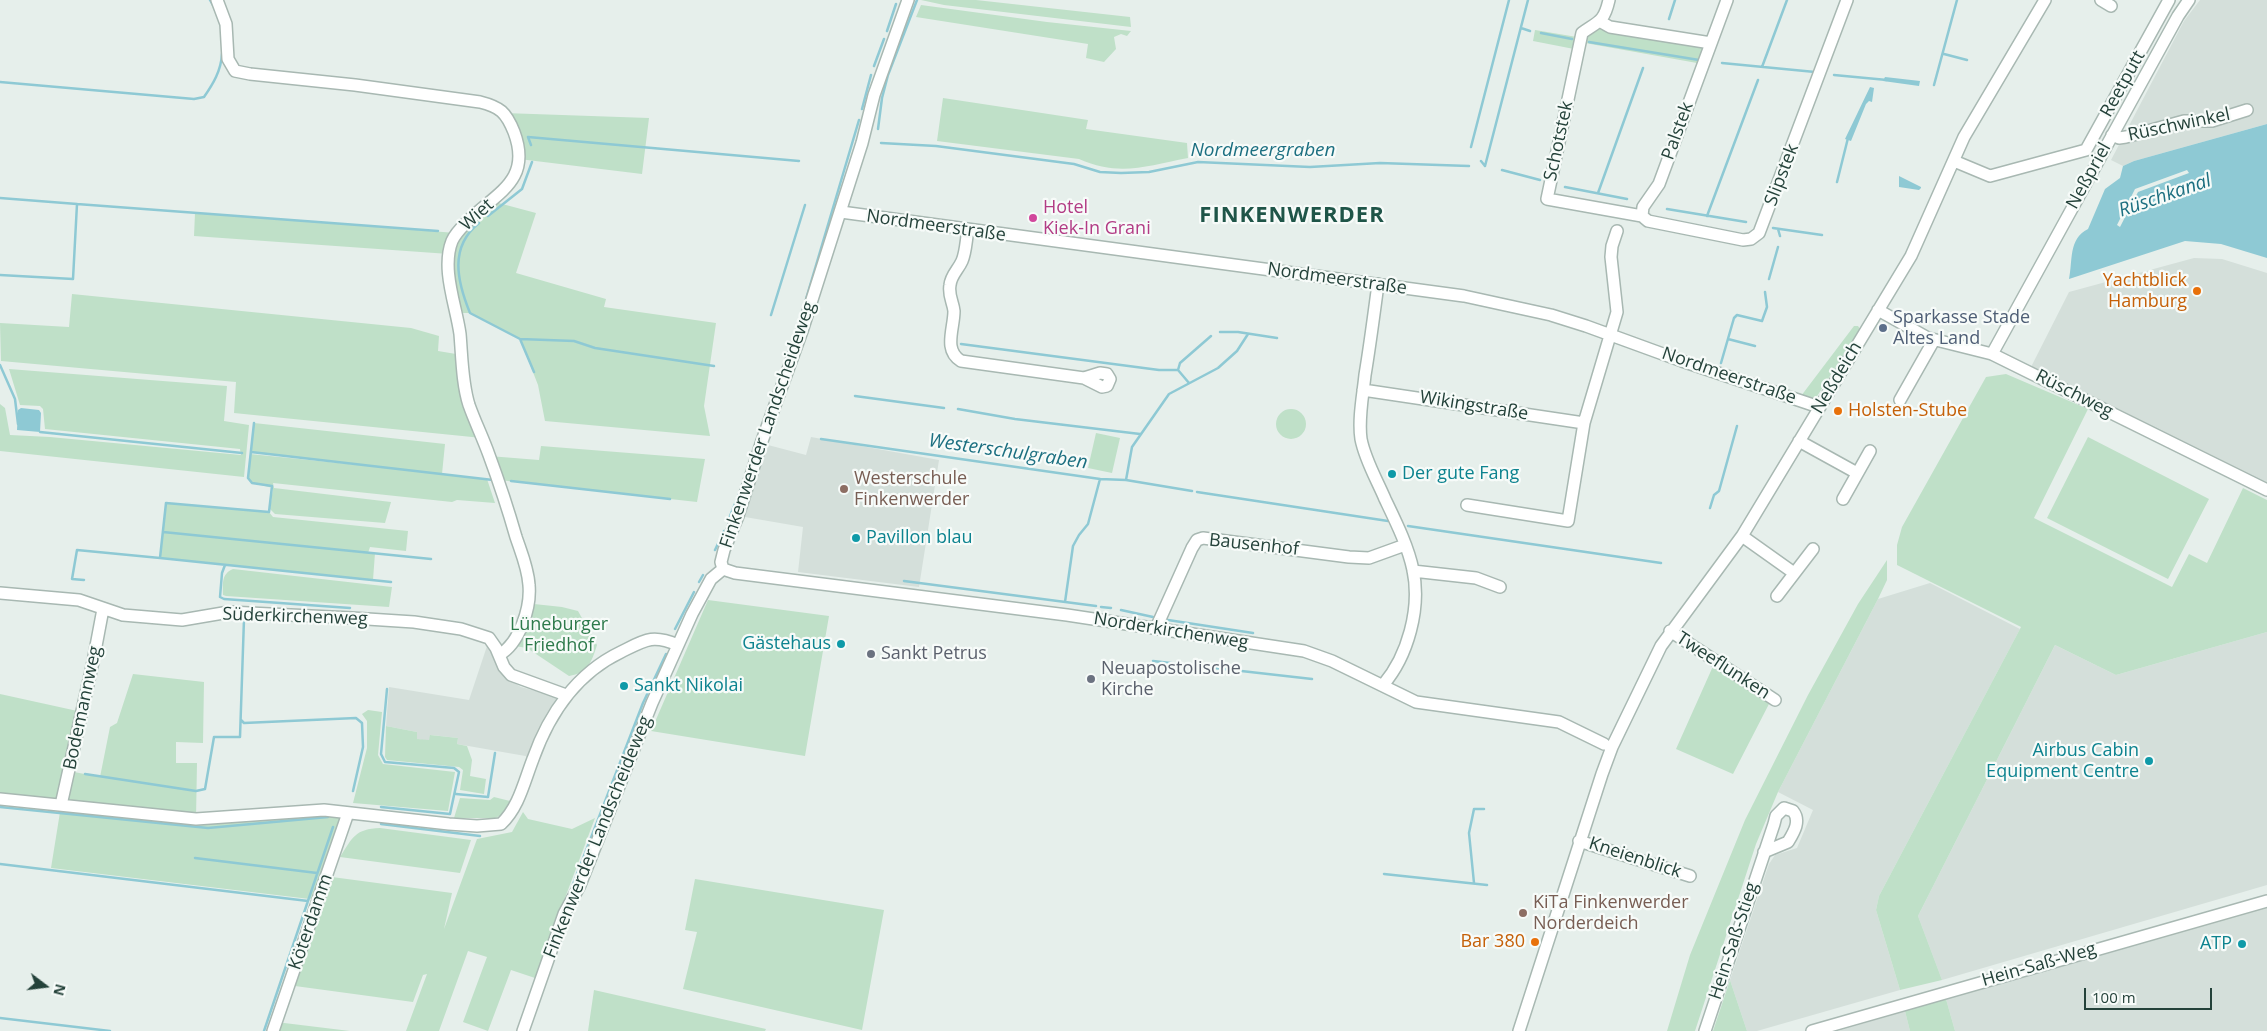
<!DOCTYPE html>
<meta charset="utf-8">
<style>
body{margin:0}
#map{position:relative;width:2267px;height:1031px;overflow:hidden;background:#e6efeb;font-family:"Open Sans",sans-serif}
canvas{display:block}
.north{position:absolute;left:20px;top:961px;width:50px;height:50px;-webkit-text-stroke:4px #f7fbf9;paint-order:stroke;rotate:105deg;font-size:14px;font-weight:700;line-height:20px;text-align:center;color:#24423a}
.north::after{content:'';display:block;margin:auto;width:18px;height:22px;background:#24423a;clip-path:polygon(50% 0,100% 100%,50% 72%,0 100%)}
.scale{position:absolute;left:2084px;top:988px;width:128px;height:22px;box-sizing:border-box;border:2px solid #24423a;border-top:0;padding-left:6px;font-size:15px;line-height:18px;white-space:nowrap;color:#24423a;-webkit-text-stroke:4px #f7fbf9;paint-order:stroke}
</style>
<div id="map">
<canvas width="2267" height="1031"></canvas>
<div class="north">N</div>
<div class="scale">100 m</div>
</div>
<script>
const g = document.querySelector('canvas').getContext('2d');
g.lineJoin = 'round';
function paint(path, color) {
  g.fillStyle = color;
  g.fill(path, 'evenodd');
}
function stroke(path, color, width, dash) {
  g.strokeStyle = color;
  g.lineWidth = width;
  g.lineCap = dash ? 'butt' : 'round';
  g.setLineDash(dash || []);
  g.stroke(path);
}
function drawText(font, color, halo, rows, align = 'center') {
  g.font = font + ' "Open Sans",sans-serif';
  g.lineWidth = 4.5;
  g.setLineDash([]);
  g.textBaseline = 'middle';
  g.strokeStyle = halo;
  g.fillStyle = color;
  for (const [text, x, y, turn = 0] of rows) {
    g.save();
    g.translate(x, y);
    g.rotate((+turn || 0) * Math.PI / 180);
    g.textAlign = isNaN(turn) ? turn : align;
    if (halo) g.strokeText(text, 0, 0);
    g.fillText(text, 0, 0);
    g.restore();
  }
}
paint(new Path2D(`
 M2200,0H2267V124L2134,161L2123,166L2111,160L2184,21Z
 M2194,258L2222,259L2267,273V485H2262L2031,367L2069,292Z
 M811,437L939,460L919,587L798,572L803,527L745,517L768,445L806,455Z
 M1930,583L2020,629L1879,896L1876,910L1900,990L1757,1031H1747L1730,980L1769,864L1775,855L1797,848L1813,810L1778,792L1878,599Z
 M2267,632V885L1942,980L1918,916L2055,645L2116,675Z
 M488,643L509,680L521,687L561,698L531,757L457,744L458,738L431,735L429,741L416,739L417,732L386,726L389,687L469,700Z
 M2267,906V1031H1955L1946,999Z
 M1905,1011L1910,1031H1838Z`), '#d4dfda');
paint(new Path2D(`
 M921,0H976L1130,17L1131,27L944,5Z
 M921,5L1047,22L1131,31L1127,36L1121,34L1114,37L1116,49L1104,62L1086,58L1088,44L916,17Z
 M1600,27L1704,46L1697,63L1585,43L1588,32Z
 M1535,30L1577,37L1574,49L1533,41Z
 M943,98L1088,120L1086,129L1187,143L1188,158C1146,166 1120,177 1079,159L937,141Z
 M504,113L649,118L642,174L519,159Z
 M491,201L536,213L516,273L606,299L604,307L716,323L704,406L710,436L545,421L538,385L520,339L470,313H457L449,254L194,236L195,213L456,233Z
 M72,294L411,328L439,336L438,351L462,355L482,438L234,413L236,382L1,361L0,323L69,327Z
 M1854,326H1858L1860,329L1814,401L1801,396Z
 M9,369L227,386L224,421L249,425L244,477L0,451V404L5,408L10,435L50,437L241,455L240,449L45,429L43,409L40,406L20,405Z
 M2006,374L2088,409L2034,518L2172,587L2189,554L2207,563L2243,488L2267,500V632L2116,675L2055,645L1918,916L1942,980L1900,990L1876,910L1879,896L2021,627L1897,565V545L1902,527L1986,377Z
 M1276 424a15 15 0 1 1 30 0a15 15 0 1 1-30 0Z
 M254,423L445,444L442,474L487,479L495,503L457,500L452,502L273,483L274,488L391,502L385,523L275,514L270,509L273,488L252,483L248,478L250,454L388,468L251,452Z
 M1096,433L1120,438L1112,473L1088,468Z
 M2088,437L2209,499L2168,579L2047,518Z
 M541,446L705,459L697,502L499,480L489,456L539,460Z
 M166,503L269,512L273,517L408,531L406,551L370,547L368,553H375L373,580L160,558Z
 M1887,560V580L1878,599L1778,792L1756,844L1695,1031H1667L1690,955L1745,820L1808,695L1858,604Z
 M233,569L392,587L389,607L226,596L223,595C223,584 221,574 233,569Z
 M708,600L829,616L805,756L651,731Z
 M534,604L562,607L578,611L597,645C592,661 588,673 569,676L527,648L515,646Z
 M1714,664L1770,702L1733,774L1676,749Z
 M133,674L204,682L203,743L176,742V763H197L196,819L348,813L318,900L51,868L61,806L0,799V694L82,712L69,771L100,777L110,727L117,723Z
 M368,710L382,712L378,755L383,764L455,772L448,811L353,803L367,748V721L362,714Z
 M386,726L417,732V739L429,740L430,735L458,738L457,744L467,746L472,760L470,776L486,779L484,794L460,790L463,770L459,767L387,760L385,757Z
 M494,797L510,801L504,814L495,818H454L460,798L490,800Z
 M523,812L528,819L572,829L595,818L535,978L511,970L488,1031L463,1022L487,957L468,951L439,1031H406L427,974L423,975L413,1002L295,986L332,877L452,893L444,929L477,839L512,832Z
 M380,828L471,840L460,873L340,857C353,837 355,829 380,828Z
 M695,879L884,910L862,1030L683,989L697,932L685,930Z
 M1730,980L1747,1031H1713Z
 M594,990L766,1029L765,1031H588Z
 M1946,999L1955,1031H1910L1905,1011Z
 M276,1022L350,1031H273Z`), '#bfe0c8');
paint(new Path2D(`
 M1885,77L1920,81L1919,86L1883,81Z
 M1870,87L1874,88L1872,102L1869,101L1866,104L1851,141L1845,139Z
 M2267,124V258L2221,244L2185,241L2069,279C2073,261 2068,239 2088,229L2105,189L2120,178L2123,166L2134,161Z
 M1899,176L1921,187V188L1919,190L1899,187Z
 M21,408L39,410L41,413L40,432L17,430L18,410Z`), '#8ec9d4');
paint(new Path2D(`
 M2187,170L2189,173L2138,192L2120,227L2117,225L2135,189Z`), '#e6efeb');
stroke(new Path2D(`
 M210,0L214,7
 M1669,19L1675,0
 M1521,28L1530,31
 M887,31L896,4
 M1541,33L1572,39
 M1589,42L1699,60
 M1944,54L1967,60
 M1722,63L1815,72
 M874,66L884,39
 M1762,67L1787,0
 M1834,75L1887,80
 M0,82L194,99L204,97C213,84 221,71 222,54
 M1934,85L1957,0
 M862,109L871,75
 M878,129L882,98L888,75L917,0
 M881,143L936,146L1074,164L1100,172L1121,173L1149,172L1198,162L1310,167L1380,163L1469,166
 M531,145L528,137L799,161
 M1471,147L1509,0
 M1481,161L1485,166
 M1485,166L1528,0
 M1502,170L1540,180
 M1837,182L1848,138
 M1565,187L1627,199
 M1598,193L1643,68
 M0,198L77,204L73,279L0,275
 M77,204L438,231
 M1667,209L1746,222
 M488,216L522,189L532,162
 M1707,216L1758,80
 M479,223C449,247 457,281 470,313L520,339L534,372
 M1773,228L1822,235
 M1778,229L1780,236
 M1769,279L1778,247
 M771,315L805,205
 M801,316L859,120
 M1220,332H1238L1277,338
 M520,339L574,341L595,348L714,366
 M1728,339L1755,346
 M961,344L1159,370H1178
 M1721,363L1734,318L1737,315L1762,321L1767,307L1765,292
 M0,365L15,399L18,424
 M1189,383L1178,370L1180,363L1211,336
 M855,396L944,408
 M958,409L1015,419L1140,434
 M40,432L242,453
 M821,439L1100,479L1126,480L1192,491
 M251,452L493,480
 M1126,480L1132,447L1169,394L1218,368L1237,351L1248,334
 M511,481L670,499
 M1197,492L1388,521
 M1710,508L1714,495L1719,491L1737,426
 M728,521L741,489
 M1408,526L1661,563
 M163,532L431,559
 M715,550L724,531
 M160,558L391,582
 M225,565L222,573L220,597L224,599L350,608
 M84,580L72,579L77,550L160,558L166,503L269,512L272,486L252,483L248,478L254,423
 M904,581L1096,606
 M699,582L703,575
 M1065,602L1073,546L1079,535L1088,524L1100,479
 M1101,607L1111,608
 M1121,610L1153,617
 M1168,620L1253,633
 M675,629L694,592
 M1153,661L1312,679
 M241,720L244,723L356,718L362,723L363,747L353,791
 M85,774L196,791L205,789L214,737H240L244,619
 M456,794L488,797L495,753
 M0,807L208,828L328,817
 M381,807L450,814L459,772L454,768L385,762L381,754L387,689
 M381,824L480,836
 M195,858L317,873
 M0,864L308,901
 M1384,874L1487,885
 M1474,883L1469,833L1474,809H1484
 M572,887L643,703L666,654
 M0,1018L110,1031
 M264,1031L333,827`), '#8ec9d4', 2.5);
const minor = new Path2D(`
 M217,0L226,24L228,59L235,71L250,74L355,85L480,102C500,107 506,112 514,132C532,180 498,192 469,220C462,227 456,232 452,241C441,269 456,305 460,334C462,357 462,383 469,405C475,422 483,438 489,455C499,482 508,509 516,537C521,552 528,568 529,585C531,607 520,643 499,655
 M1609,0C1604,22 1599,21 1582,33L1547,199L1642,216
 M2101,0L2111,6
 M1601,22L1610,27L1711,43
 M2112,135L2119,138L2126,137L2184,121H2212L2247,110
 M1954,161L1990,176L2086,150L2169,0
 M841,212L1464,296L1551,315L1586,326L1682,361L1819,407
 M1642,216L1648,221L1743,240L1751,239L1759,233L1847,0
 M1642,216L1643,207L1659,184L1727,0
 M968,230C966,240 966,252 962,261C958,270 951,275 950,285C948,295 953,302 954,311C954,329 943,350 961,361L1084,378L1102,387L1107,386L1110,379L1107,374L1100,373L1084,378
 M1378,284C1374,314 1370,345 1365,375C1363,395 1358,419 1361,439C1365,460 1377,480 1385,499C1396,522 1408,546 1413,570C1421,608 1408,656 1383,685
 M1878,310L1928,338L1992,354L2267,490
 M1992,354L2178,16L2189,0
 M1363,390L1584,423
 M1900,400L1934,340
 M1799,441L1857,473
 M1843,499L1870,451
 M1467,505L1568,521L1584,423L1617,312L1611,257L1612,246L1617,231
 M1742,536L1794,573
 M723,569L735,573L1067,615L1304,651L1332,661L1416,702L1559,722L1604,744
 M723,569L721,562L724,550L738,516L762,441L802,331L862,143L874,95L908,0
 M1413,571L1476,578L1500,587
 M0,593L79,600L123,615L182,620L229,612L352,618L414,622L461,629L489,638L496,648L504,667L511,675L566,695
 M1777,596L1813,549
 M1156,628L1192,548L1197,540L1203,538L1349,557L1369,558L1405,545
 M1670,631L1775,700
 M0,799L196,819L324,810L449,824L477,826L501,824C519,807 524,782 533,759C549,714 577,673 621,652C645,640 652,634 678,645
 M61,805L93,662L103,609
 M1579,841L1690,876
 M273,1031L348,813
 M523,1031L564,914L580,885L652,703L692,614L711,579L723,569
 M1519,1031L1602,774L1612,747L1661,646L1742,536L1911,256L1964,137L2045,0
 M1705,1031L1774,824L1776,816L1784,808L1793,811C1801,821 1794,832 1788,842L1764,852
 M1812,1031L2267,901`);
stroke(minor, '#a8b8b2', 14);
stroke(minor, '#fff', 11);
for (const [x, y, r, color] of [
 [1033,218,5,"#d1479c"],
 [2197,291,5,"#e8710a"],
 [1883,328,5,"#5c6f8a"],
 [1838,411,5,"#e8710a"],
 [1392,474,5,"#0f9aa8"],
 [844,489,5,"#8d6e63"],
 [856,538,5,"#0f9aa8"],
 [841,644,5,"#0f9aa8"],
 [871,654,5,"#6b7280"],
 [1091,679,5,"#6b7280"],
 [624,686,5,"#0f9aa8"],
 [2149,761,5,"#0f9aa8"],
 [1523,913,5,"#8d6e63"],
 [1535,942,5,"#e8710a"],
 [2242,944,5,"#0f9aa8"]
]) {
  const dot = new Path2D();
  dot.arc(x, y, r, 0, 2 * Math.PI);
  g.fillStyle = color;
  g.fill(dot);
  stroke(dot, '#f7fbf9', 2);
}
drawText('18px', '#24423a', '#f7fbf9', [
 ["Reetputt",2123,84,-61],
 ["Rüschwinkel",2179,125,-12],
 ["Palstek",1678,131,-70],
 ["Schotstek",1559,141,-78],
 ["Slipstek",1782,175,-69],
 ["Neßpriel",2089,176,-61],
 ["Wiet",477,215,-42],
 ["Nordmeerstraße",936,226,8],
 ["Nordmeerstraße",1337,279,8],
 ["Nordmeerstraße",1729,376,19],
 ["Neßdeich",1837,378,-59],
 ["Rüschweg",2074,394,27],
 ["Wikingstraße",1474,406,9],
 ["Finkenwerder Landscheideweg",768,425,-71],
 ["Bausenhof",1254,545,6],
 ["Süderkirchenweg",295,617,2],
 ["Norderkirchenweg",1171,631,9],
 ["Tweeflunken",1723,666,33],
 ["Bodemannweg",83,708,-78],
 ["Finkenwerder Landscheideweg",598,837,-68],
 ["Kneienblick",1635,858,18],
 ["Köterdamm",311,922,-71],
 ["Hein-Saß-Stieg",1734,941,-72],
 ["Hein-Saß-Weg",2039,965,-16]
]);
drawText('18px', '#b23c85', '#f7fbf9', [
 ["Hotel",1043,208],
 ["Kiek-In Grani",1043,229]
], 'left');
drawText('18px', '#c56008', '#f7fbf9', [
 ["Yachtblick",2187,281],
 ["Hamburg",2187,302],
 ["Holsten-Stube",1848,411,"left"],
 ["Bar 380",1525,942]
], 'right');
drawText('18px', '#4e5e75', '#f7fbf9', [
 ["Sparkasse Stade",1893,318],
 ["Altes Land",1893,339]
], 'left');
drawText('18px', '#0d838f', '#f7fbf9', [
 ["Der gute Fang",1402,474],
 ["Pavillon blau",866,538],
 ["Gästehaus",831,644,"right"],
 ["Sankt Nikolai",634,686],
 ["Airbus Cabin",2139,751,"right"],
 ["Equipment Centre",2139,772,"right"],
 ["ATP",2232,944,"right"]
], 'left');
drawText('18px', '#785e54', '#f7fbf9', [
 ["Westerschule",854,479],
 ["Finkenwerder",854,500],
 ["KiTa Finkenwerder",1533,903],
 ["Norderdeich",1533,924]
], 'left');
drawText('18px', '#2d7a4b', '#f7fbf9', [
 ["Lüneburger",559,625],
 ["Friedhof",559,646]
]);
drawText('18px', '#5b616d', '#f7fbf9', [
 ["Sankt Petrus",881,654],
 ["Neuapostolische",1101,669],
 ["Kirche",1101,690]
], 'left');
drawText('italic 19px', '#1c6f80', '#f7fbf9', [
 ["Nordmeergraben",1263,151],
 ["Rüschkanal",2165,196,-19],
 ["Westerschulgraben",1008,452,8]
]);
g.letterSpacing = '1px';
drawText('bold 22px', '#1f5548', '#f7fbf9', [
 ["FINKENWERDER",1292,216]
]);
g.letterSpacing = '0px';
</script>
